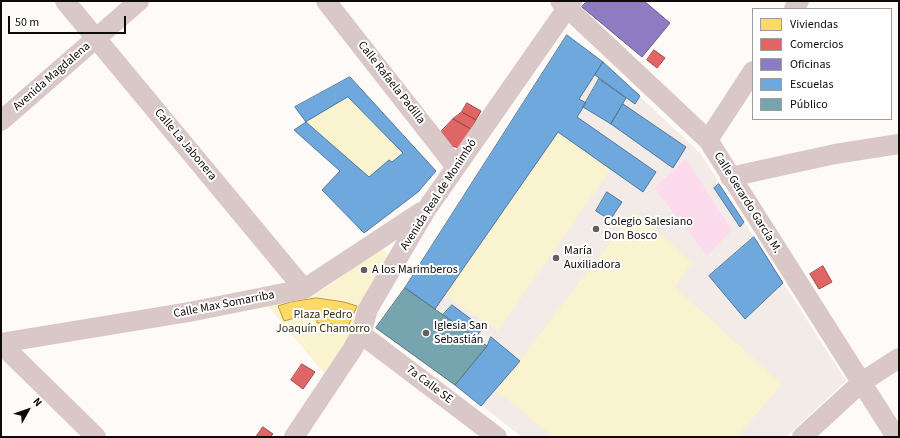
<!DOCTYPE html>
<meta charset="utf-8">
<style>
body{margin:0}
#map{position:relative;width:900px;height:438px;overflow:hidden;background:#fdfaf8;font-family:"Source Sans 3",sans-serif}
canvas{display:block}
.frame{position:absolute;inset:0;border:2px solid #0e0a09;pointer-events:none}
.legend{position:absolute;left:752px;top:8px;width:140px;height:112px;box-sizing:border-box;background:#fff;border:1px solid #9f9d9d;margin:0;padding:5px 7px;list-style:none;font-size:12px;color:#0e0a09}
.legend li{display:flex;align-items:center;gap:8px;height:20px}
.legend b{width:20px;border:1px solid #9f9d9d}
.north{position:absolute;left:8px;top:390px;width:40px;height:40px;-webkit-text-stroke:3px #fff;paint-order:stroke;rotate:50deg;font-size:11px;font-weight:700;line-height:16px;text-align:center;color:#0e0a09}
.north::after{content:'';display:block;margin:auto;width:14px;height:18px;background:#0e0a09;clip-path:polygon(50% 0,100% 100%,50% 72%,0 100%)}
.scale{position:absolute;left:8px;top:16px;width:118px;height:18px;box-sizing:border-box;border:2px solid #0e0a09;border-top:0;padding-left:5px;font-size:12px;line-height:14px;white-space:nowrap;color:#0e0a09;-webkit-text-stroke:3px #fff;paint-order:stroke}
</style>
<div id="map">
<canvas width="900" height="438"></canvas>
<div class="frame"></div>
<ul class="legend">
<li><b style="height:11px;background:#ffd966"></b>Viviendas</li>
<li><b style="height:11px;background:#e06666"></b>Comercios</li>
<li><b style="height:11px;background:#8e7cc3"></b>Oficinas</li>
<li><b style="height:11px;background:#6fa8dc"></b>Escuelas</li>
<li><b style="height:11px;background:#76a5af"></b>Público</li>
</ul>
<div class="north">N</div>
<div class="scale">50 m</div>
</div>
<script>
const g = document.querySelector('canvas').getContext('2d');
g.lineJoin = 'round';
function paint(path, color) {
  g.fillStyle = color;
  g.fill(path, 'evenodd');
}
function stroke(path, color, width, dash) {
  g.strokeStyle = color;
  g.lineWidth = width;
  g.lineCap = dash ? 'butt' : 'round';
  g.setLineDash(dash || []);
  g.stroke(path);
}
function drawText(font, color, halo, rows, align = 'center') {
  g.font = font + ' "Source Sans 3",sans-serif';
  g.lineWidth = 4;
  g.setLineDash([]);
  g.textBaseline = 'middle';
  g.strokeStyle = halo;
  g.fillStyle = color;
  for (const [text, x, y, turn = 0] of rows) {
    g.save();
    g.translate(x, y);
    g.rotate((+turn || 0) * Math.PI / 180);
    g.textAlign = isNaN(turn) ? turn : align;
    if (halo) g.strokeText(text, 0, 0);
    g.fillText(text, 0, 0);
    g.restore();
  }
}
paint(new Path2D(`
 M567,35L603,62L700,153L846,381L786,437H522L455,385L376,328L405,288Z`), '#f3ebe8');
paint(new Path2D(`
 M348,97L403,153L392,162L389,160L369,177L306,122Z
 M558,132L611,169L498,331L445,295Z
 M634,211L692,262L675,287L782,384L737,437H554L496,391Z
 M379,249L386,251L388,258L348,343L325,374L267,305L323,290Z`), '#f9f3cf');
paint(new Path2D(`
 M686,159L732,230L707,256L654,188Z`), '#fcdcec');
const homes = new Path2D(`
 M317,298L344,302L357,306L347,329L328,323H317V314L306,315L284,321L278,306L290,302Z`);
paint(homes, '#ffd966');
stroke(homes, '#b79b4a', 1);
const shops = new Path2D(`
 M654,50L665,58L657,68L647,60Z
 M467,103L481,111L476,120L462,112Z
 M462,112L476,120L471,129L453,119Z
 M453,119L471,129L460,148L451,146L439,134Z
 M823,266L832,282L819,289L810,274Z
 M302,364L315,372L303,389L291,380Z
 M263,427L273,434L270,437H256Z`);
paint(shops, '#e06666');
stroke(shops, '#a14a4a', 1);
const offices = new Path2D(`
 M587,1H644L670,23L642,57L582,7Z`);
paint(offices, '#8e7cc3');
stroke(offices, '#685a8b', 1);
const schools = new Path2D(`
 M567,35L603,62L579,99L586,103L577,117L656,172L643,192L558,132L435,309L405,288Z
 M603,62L640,96L635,104L595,75Z
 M350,77L436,171L418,192L364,233L322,190L340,171L294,130L306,122L295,107ZM348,97L403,153L392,162L389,160L369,177L306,122Z
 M599,79L626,98L611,124L583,107Z
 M623,104L686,147L673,168L611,124Z
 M719,184L744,222L740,227L714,188Z
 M607,192L622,202L610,220L596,211Z
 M754,237L783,283L745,319L709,276Z
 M452,305L483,328L475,338L443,315Z
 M491,337L520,361L481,406L455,385L487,346Z`);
paint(schools, '#6fa8dc');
stroke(schools, '#52799d', 1);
const public = new Path2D(`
 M405,288L487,346L455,385L376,328Z`);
paint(public, '#76a5af');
stroke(public, '#57767d', 1);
stroke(new Path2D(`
 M65,1L304,289
 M326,1L456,167
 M560,1L708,140L896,437
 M794,9L799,1
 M1,121L139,1
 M708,140L753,71
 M730,177L835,154L899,144
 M361,334L497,437
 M1,343L189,312L304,289L421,212
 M1,344L96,437
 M294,437L352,350L361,334L368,309L426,210L572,1
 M802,437L862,382L899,358`), '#dac8c9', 20);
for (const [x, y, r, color] of [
 [596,229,4,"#625e5d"],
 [556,258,4,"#625e5d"],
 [364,270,4,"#625e5d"],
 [426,333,4,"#625e5d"]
]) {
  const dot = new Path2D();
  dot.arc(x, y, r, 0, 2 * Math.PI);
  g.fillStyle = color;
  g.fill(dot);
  stroke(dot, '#fff', 1.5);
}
drawText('12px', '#0e0a09', '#fff', [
 ["Avenida Magdalena",52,77,-41],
 ["Calle Rafaela Padilla",391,83,52],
 ["Calle La Jabonera",185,145,50],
 ["Avenida Real de Monimbó",439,195,-57],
 ["Calle Gerardo García M.",747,203,58],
 ["Calle Max Somarriba",224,305,-11],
 ["7a Calle SE",429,385,37]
]);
drawText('12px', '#0e0a09', '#fff', [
 ["Colegio Salesiano",604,222],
 ["Don Bosco",604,236],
 ["María",564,251],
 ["Auxiliadora",564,265],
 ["A los Marimberos",372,270],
 ["Iglesia San",434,326],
 ["Sebastián",434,340]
], 'left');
drawText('12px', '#342f0e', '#fff', [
 ["Plaza Pedro",323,315],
 ["Joaquín Chamorro",323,329]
]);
</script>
